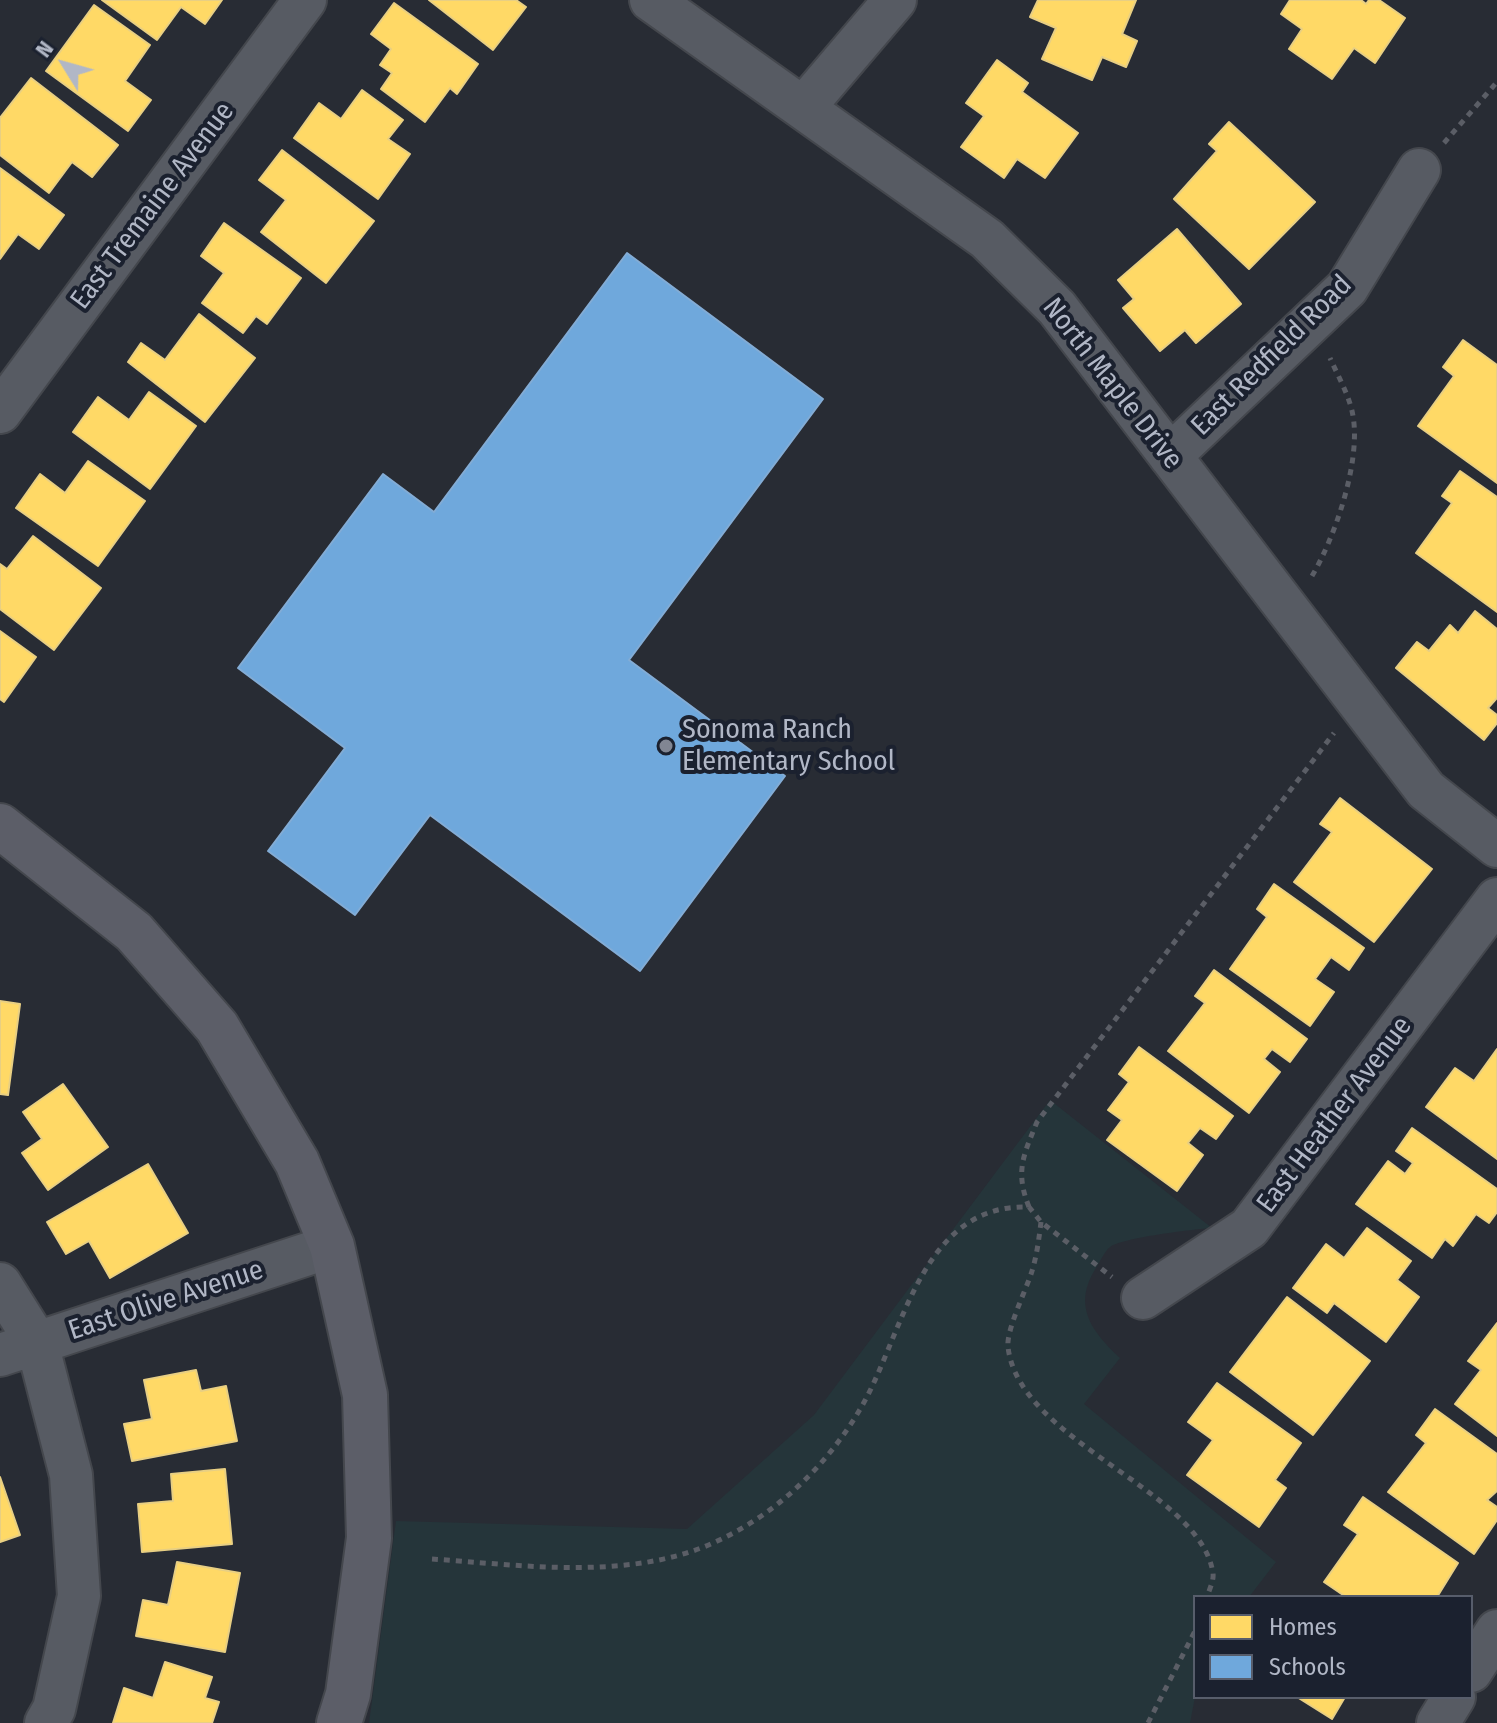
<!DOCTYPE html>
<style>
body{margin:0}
#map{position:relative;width:1497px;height:1723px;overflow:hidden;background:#282c34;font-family:"Fira Sans Condensed",sans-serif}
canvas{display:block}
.legend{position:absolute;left:1193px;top:1595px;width:280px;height:104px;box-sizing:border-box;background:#1b212f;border:2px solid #575d6b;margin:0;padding:10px 14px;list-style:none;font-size:24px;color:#b1b7c6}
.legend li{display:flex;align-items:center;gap:16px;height:40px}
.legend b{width:40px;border:2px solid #575d6b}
.north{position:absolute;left:24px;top:24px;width:80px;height:80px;-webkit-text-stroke:6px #1b212f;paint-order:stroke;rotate:307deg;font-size:22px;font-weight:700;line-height:32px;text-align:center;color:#b1b7c6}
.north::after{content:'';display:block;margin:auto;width:28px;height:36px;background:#b1b7c6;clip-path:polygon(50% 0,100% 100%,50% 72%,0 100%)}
</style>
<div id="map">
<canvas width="1497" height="1723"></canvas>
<ul class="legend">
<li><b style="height:22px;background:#ffd966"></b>Homes</li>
<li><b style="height:22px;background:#6fa8dc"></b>Schools</li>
</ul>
<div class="north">N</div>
</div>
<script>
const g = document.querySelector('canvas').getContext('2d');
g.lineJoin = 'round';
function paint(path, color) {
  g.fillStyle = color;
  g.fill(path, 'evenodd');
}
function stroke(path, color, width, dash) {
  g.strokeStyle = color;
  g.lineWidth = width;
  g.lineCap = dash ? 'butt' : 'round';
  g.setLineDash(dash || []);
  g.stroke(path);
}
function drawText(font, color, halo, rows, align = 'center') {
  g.font = font + ' "Fira Sans Condensed",sans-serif';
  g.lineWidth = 8;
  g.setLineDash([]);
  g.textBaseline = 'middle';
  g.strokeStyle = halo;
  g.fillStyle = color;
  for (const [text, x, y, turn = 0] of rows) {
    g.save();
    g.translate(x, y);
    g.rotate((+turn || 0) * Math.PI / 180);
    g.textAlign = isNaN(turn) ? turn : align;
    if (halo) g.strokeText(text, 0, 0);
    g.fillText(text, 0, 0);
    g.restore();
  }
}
paint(new Path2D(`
 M1050,1100L1212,1228C1195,1229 1121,1238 1110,1247C1104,1252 1100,1262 1096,1268C1072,1305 1091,1331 1120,1358L1084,1404L1276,1562L1249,1597H1195V1697L1190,1723H369L396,1521L687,1529L814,1415Z`), '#25353a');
const homes = new Path2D(`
 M102,0H222L205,24L181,7L157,40Z
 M429,0H516L526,7L493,50Z
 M1038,0H1136L1122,34L1137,41L1126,67L1102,57L1092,80L1042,59L1056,28L1030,17Z
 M1290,0H1361L1366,4L1369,0H1379L1405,18L1375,63L1354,48L1332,79L1289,49L1302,29L1281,14Z
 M394,3L478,64L457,94L450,88L425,122L381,89L392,73L380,65L391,49L371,34Z
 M94,5L150,45L125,81L151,100L128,131L46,71Z
 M997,60L1028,83L1022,92L1078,133L1045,178L1017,159L1004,178L961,147L984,116L966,103Z
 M31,78L118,145L92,177L72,162L49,193L0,155V118Z
 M362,90L403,120L388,139L410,154L378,199L294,138L319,103L341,119Z
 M1229,122L1315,202L1249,269L1174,199L1217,151L1209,144Z
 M282,150L374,221L326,283L261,232L286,200L259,180Z
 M0,168L64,215L39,249L18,234L0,259Z
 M224,223L301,278L267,324L256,316L243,333L202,303L224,273L201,256Z
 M1177,229L1241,304L1196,343L1185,330L1160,351L1123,308L1134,299L1118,280Z
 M199,314L255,358L205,422L128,362L141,343L165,360Z
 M1463,340L1497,365V483L1418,426L1454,376L1443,367Z
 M149,392L196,426L150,489L73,432L98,397L129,420Z
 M88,461L145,501L98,566L16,508L40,474L65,493Z
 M1460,471L1497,497V612L1416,553L1452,503L1442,496Z
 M33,536L101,588L54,650L0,609V564L7,569Z
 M1475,611L1497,629V698L1488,708L1497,715V723L1484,740L1396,668L1417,642L1429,651L1450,625L1458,633Z
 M0,631L36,657L4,702L0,699Z
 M1340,798L1432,869L1374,942L1294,882L1332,832L1320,824Z
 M1274,884L1364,948L1349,970L1331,957L1315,979L1334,992L1310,1026L1230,969L1267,917L1257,909Z
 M1214,970L1307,1039L1290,1062L1272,1049L1264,1059L1280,1072L1249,1113L1168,1051L1205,1003L1195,996Z
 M0,1001L20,1004L8,1095L0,1094Z
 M1139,1047L1233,1116L1216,1139L1200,1128L1188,1143L1203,1155L1177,1191L1107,1140L1122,1120L1108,1110L1129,1082L1119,1074Z
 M1497,1049V1159L1426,1107L1455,1068L1474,1081Z
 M63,1084L108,1147L48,1190L22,1153L42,1139L23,1112Z
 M1412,1128L1497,1189V1212L1489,1223L1476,1214L1453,1246L1445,1239L1432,1258L1356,1204L1388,1161L1405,1174L1413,1163L1396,1151Z
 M148,1164L188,1233L110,1278L89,1241L66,1254L47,1222Z
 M1367,1228L1411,1261L1397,1280L1419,1297L1386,1342L1334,1303L1327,1313L1293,1288L1326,1244L1344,1258Z
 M1287,1297L1370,1361L1313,1435L1230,1372Z
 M1497,1323V1436L1455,1404L1481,1370L1468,1361Z
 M196,1370L201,1391L226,1386L237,1441L132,1461L124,1424L152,1419L144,1380Z
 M1217,1383L1301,1443L1275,1480L1286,1488L1259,1527L1187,1475L1213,1440L1188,1422Z
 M1435,1409L1497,1454V1491L1487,1500L1497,1507V1520L1474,1554L1388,1492L1426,1443L1416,1435Z
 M225,1469L232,1544L142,1552L138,1504L173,1501L171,1474Z
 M0,1477L20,1535L0,1542Z
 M1363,1497L1458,1563L1437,1597H1346L1324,1582L1358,1534L1344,1525Z
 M177,1562L240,1573L225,1652L136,1636L143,1600L168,1605Z
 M165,1662L212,1677L205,1698L219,1702L212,1723H113L124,1688L153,1698Z
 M1297,1697H1345L1332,1719Z`);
paint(homes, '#ffd966');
stroke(homes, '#e8cf83', 2);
const schools = new Path2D(`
 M627,253L823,399L629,660L785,776L640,971L430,815L355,915L268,851L345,748L238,668L383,474L434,512Z`);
paint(schools, '#6fa8dc');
stroke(schools, '#83acd5', 2);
const street = new Path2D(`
 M651,0L987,239L1057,308L1426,790L1497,846
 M804,107L895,0
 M0,412L305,0
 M1170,456L1347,288L1419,170
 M0,1284L37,1343L71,1475L79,1596L54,1709L46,1723
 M1143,1298L1249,1228L1497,899
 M0,1355L332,1246
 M1471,1671L1497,1631
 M1438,1723L1454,1697`);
const secondary = new Path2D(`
 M0,826L134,932L217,1027L297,1162L332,1246L365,1395L369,1538L348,1694L339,1723`);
stroke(street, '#44474d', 46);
stroke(secondary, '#44474d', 48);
stroke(new Path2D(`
 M1444,143L1497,82
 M1312,576C1335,537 1361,462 1353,416C1350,397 1338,376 1330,358
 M1029,1207C1015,1172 1023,1156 1037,1122L1334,733
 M1041,1222C1039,1238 1037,1255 1032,1271C1027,1288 1006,1330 1008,1347C1019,1442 1200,1489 1213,1573C1214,1581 1209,1590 1207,1597
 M432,1559C522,1565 628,1581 713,1543C774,1516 825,1468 859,1411C903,1339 919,1203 1029,1207L1041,1222L1112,1277
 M1148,1723L1195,1631`), '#5b5e66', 5, [6, 6]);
stroke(street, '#575b63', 42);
stroke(secondary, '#5c5e68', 44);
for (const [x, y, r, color] of [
 [666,746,8,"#818693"]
]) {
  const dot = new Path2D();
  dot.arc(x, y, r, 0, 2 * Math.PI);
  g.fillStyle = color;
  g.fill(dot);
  stroke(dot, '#1b212f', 3);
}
drawText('28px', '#b1b7c6', '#1b212f', [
 ["East Tremaine Avenue",153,206,-53],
 ["East Redfield Road",1272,356,-45],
 ["North Maple Drive",1112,384,52],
 ["East Heather Avenue",1335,1115,-53],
 ["East Olive Avenue",166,1301,-18]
]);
drawText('28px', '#b1b7c6', '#1b212f', [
 ["Sonoma Ranch",682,730],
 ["Elementary School",682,762]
], 'left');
</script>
